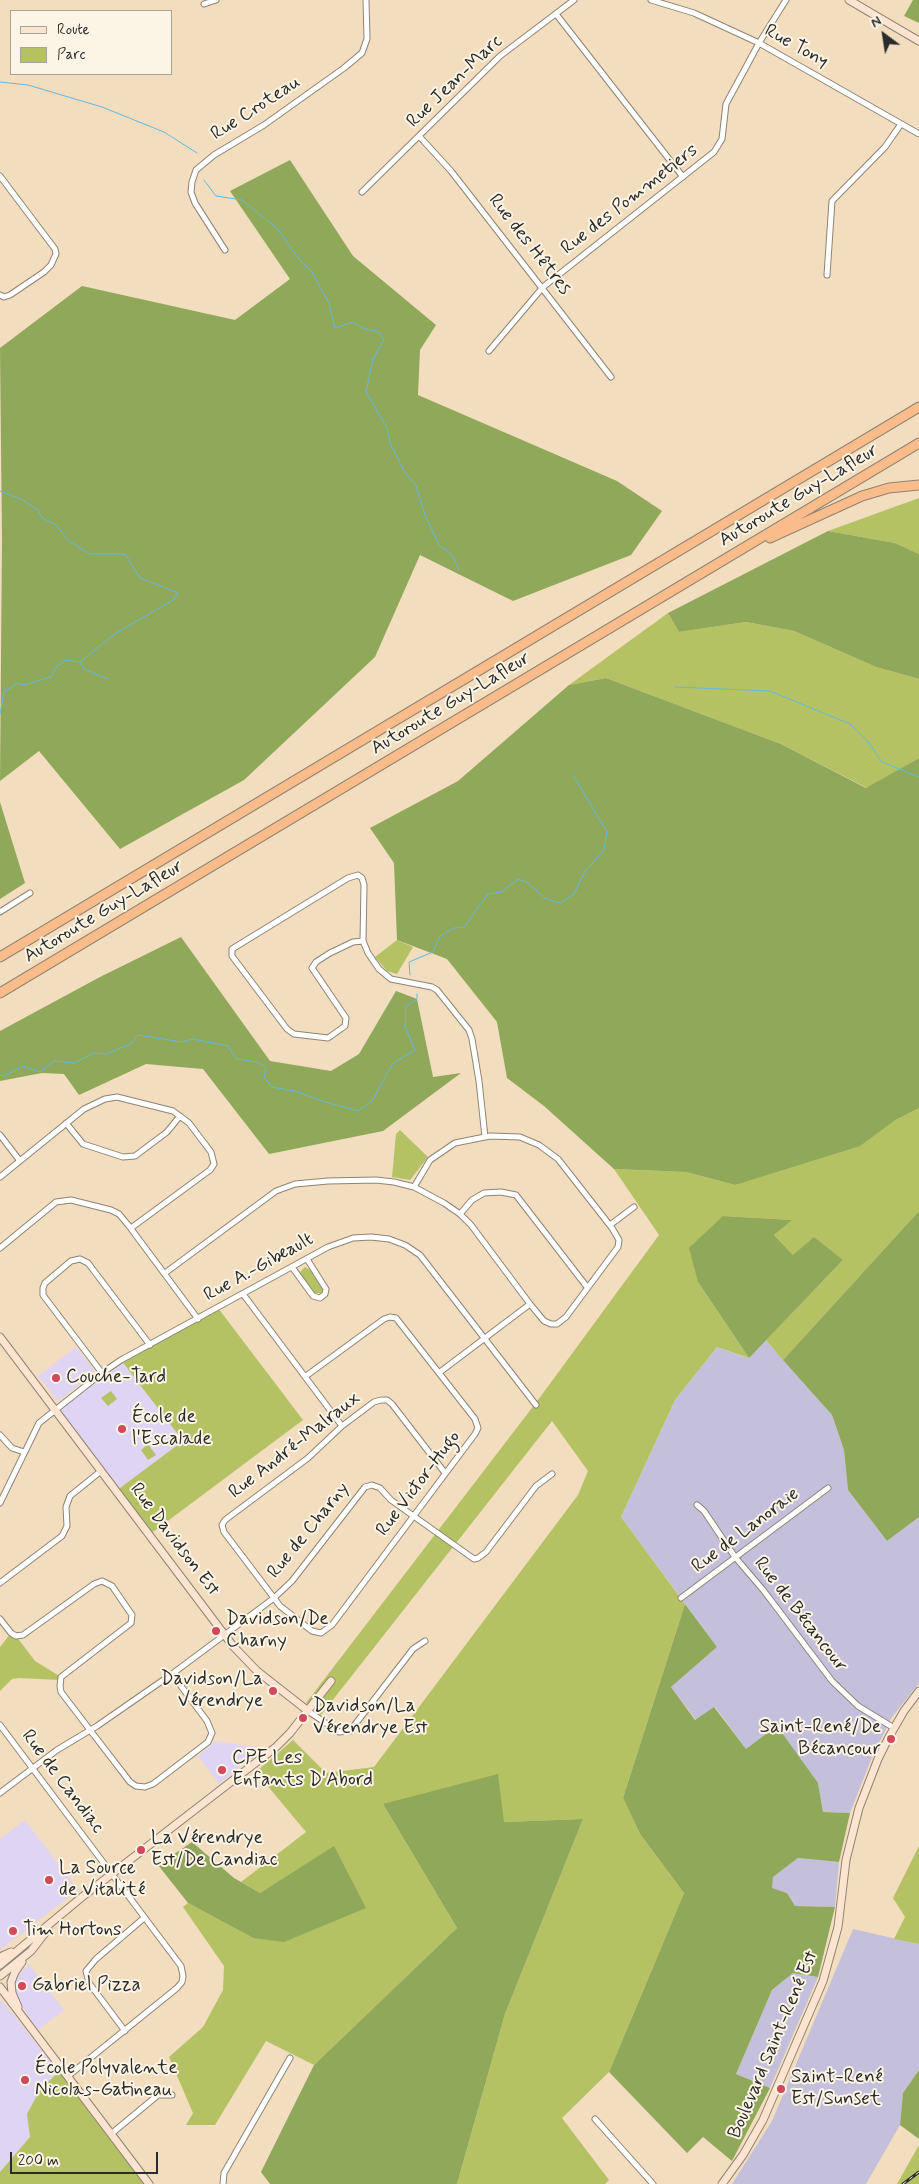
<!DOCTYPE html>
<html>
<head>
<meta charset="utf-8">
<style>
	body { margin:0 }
	#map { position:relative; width:919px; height:2184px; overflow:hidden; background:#f2ddbe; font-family:Mynerve,sans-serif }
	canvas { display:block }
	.legend { position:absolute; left:10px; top:10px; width:162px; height:65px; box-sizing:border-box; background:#fcf5e5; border:1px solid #a8a49b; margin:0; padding:6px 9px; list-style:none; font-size:15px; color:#2b2b2b }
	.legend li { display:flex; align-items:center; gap:10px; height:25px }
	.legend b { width:25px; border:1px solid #a8a49b }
	.north { position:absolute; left:859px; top:10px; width:50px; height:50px; -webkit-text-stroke:4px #fcf5e5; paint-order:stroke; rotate:329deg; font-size:14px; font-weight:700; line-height:20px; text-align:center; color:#2b2b2b }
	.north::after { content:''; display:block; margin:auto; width:18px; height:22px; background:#2b2b2b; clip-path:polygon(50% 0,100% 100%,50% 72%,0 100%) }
	.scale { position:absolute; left:10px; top:2152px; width:148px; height:22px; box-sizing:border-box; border:2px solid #2b2b2b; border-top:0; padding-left:6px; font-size:15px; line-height:18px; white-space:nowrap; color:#2b2b2b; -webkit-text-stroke:4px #fcf5e5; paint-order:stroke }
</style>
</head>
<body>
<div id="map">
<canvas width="919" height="2184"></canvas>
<ul class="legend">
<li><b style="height:6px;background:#fde4d0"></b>Route</li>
<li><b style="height:14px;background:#b5c264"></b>Parc</li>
</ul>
<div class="north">N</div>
<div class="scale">200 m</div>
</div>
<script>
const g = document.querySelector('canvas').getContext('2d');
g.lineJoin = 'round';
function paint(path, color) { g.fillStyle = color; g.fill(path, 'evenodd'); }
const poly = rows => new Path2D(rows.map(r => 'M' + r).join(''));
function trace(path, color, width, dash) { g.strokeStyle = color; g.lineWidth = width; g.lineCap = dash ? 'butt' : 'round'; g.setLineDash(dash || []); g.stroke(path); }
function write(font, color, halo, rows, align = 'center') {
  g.font = font + ' Mynerve,sans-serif'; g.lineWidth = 4; g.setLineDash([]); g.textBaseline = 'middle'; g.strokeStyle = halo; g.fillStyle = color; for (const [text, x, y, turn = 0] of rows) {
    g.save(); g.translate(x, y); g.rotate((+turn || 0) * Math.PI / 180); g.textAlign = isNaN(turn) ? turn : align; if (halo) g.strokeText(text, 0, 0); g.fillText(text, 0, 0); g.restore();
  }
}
const built = poly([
	[76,1347,94,1370,93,1375,58,1401,38,1376],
	[121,1360,183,1441,116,1491,55,1409],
	[215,1741,263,1748,219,1784,198,1756],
	[25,1820,78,1890,0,1950,0,1839],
	[29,1964,64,2010,38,2030,13,1994,16,1978],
	[0,2001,4,2003,59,2072,41,2088,28,2114,30,2137,0,2172]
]);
const industrial = poly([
	[766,1340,832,1415,844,1450,848,1490,887,1541,919,1517,919,1683,892,1717,872,1757,850,1813,823,1812,818,1783,746,1749,715,1707,696,1720,671,1687,717,1647,621,1517,675,1400,717,1347,748,1358],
	[798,1858,839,1862,835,1907,795,1906,787,1893,771,1888,773,1877],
	[853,1929,919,1944,919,2070,903,2093,900,2125,866,2184,732,2184,772,2121],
	[793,1973,818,1977,770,2088,736,2074,772,1990]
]);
const green = poly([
	[919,498,919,554,895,543,828,531],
	[668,613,679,632,746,622,794,631,876,667,919,679,919,758,867,788,781,744,606,678,569,685],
	[397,940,413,947,397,974,387,971,375,957],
	[919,1108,919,1211,783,1360,766,1340,843,1260,793,1255,774,1235,791,1220,723,1216,698,1282,749,1358,717,1347,675,1400,621,1517,685,1604,623,1798,640,1834,684,1893,609,2072,562,2118,609,2180,605,2184,457,2184,505,2014,583,1819,504,1822,383,1804,457,1928,314,2065,266,2041,215,2125,186,2125,193,2113,169,2057,203,2027,223,1990,224,1966,183,1907,188,1903,253,1938,334,1847,260,1893,241,1882,306,1832,256,1772,293,1740,326,1773,374,1767,578,1495,588,1471,552,1421,321,1715,306,1703,538,1400,659,1235,614,1169,686,1172,735,1185,894,1121],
	[400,1130,428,1157,410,1180,392,1177,396,1134],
	[305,1267,310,1270,323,1288,321,1293,313,1293,301,1276,300,1272],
	[218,1308,303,1420,149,1535,116,1491,183,1441,121,1360],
	[111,1391,117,1399,108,1406,101,1398],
	[148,1444,156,1455,148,1460,141,1450],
	[11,1633,16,1636,35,1661,61,1677,60,1680,19,1678,12,1679,0,1691,0,1647],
	[919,1846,919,1944,894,1939,905,1917,893,1898],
	[59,2072,101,2127,145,2184,0,2184,0,2172,30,2137,27,2114,41,2088],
	[919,2145,919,2184,897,2184]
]);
const forest = poly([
	[913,0,919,0,919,23,904,16],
	[290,160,353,256,436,325,420,350,418,395,617,481,662,511,631,555,513,601,420,555,375,657,244,780,120,849,39,751,0,781,2,539,0,348,82,286,235,320,290,279,230,191],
	[828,531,895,543,919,554,919,679,876,667,794,631,746,622,679,632,668,613],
	[606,678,781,744,866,788,919,758,919,1108,894,1121,860,1146,735,1185,686,1172,614,1169,544,1106,507,1078,497,1022,447,959,397,940,394,863,370,828,458,781,569,685],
	[0,802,25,883,0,899],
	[181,937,270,1061,331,1071,359,1054,396,991,417,999,433,1077,461,1073,383,1131,269,1154,203,1069,146,1064,79,1095,64,1074,42,1073,0,1081,0,1031,100,977],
	[919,1211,919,1517,887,1541,848,1490,844,1450,832,1415,783,1360],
	[723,1216,792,1220,774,1235,793,1255,814,1237,843,1260,749,1358,698,1282,689,1248],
	[685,1604,717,1647,671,1687,695,1720,714,1707,746,1749,777,1726,818,1783,823,1812,850,1813,839,1862,798,1858,773,1877,772,1888,787,1893,795,1906,835,1907,818,1977,793,1973,772,1990,736,2074,770,2088,732,2161,703,2137,687,2153,609,2072,684,1893,640,1834,623,1798],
	[498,1774,504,1822,583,1819,505,2014,457,2184,270,2184,261,2172,314,2065,457,1928,383,1804],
	[192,1842,234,1878,260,1893,334,1846,366,1908,284,1942,253,1938,188,1903,158,1865],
	[919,2070,919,2139,900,2125,903,2093]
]);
const stream = poly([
	[0,82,28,85,102,107,164,132,197,153],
	[204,180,216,196,242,200,277,228,301,262,310,269,329,303,335,328,353,322,362,328,379,332,384,340,373,359,366,392,387,428,390,443,404,471,416,486,425,515,439,545,451,554,459,570],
	[0,491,21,499,38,510,42,518,55,524,69,541,90,554,125,554,140,578,178,593,173,600,116,633,80,662],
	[675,687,770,691,850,724,866,739,882,762,919,777],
	[0,714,4,692,18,683,24,685,51,677,57,666,66,660,80,662,84,669,108,679],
	[410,975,409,962,433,952,440,936,454,928,464,927,488,894,502,892,518,879,527,882,546,899,561,903,574,894,584,873,604,850,607,832,573,775],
	[0,1075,4,1076,23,1066,40,1072,54,1061,74,1063,94,1053,106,1054,131,1044,138,1035,182,1042,193,1039,228,1046,236,1059,257,1062,266,1067,264,1077,272,1087,295,1091,325,1102,358,1111,372,1101,393,1063,415,1050,405,1027,406,1006,417,999,417,994]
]);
const street = poly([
	[651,0,694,13,759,43,919,134],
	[204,4,216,0],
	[556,14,683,177],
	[419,136,451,171,611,377],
	[0,176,55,249,56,254,51,265,44,272,10,295,4,297,0,295],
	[362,192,500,56,574,0],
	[225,250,195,203,191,192,192,182,196,170,214,155,264,125,344,68,362,53,367,39,366,0],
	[827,275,832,201,885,147,901,124],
	[489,351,543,287,714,152,722,139,726,104,759,43,786,0],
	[0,912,30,893],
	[363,941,353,942,330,953,316,962,312,968,346,1018,345,1026,328,1038,294,1034,287,1029,232,956,232,949,348,878,358,875,362,878,364,885,363,941,368,953,379,969,391,979,432,987,437,990,469,1030,472,1039,479,1081,485,1137],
	[66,1123,83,1144,123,1157,135,1156,167,1132,180,1116],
	[0,1135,20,1161],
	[0,1177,84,1109,105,1099,117,1097,173,1111,189,1123,211,1152,214,1164,210,1170,131,1228],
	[460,1214,472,1200,484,1193,501,1192,516,1195,587,1287],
	[610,1225,634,1207],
	[0,1248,56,1202,71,1200,111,1210,119,1214,129,1226,198,1319],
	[292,1267,313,1296,320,1298,325,1294,326,1289,307,1259],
	[165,1273,276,1191,295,1184,328,1181,376,1180,394,1182,414,1187,444,1203,460,1214,471,1225,530,1304,544,1321,551,1324,557,1324,566,1317,618,1247,619,1240,612,1228,558,1159,539,1145,520,1137,490,1136,455,1143,430,1160,414,1187],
	[243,1294,342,1426],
	[440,1372,530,1304],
	[102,1373,43,1295,43,1288,45,1283,71,1261,80,1259,88,1263,150,1345],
	[306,1376,384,1319,390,1317,396,1318,475,1419,478,1428,475,1434,332,1625,321,1633,312,1631,280,1606,274,1598,224,1532,222,1525,225,1520,308,1458,342,1426,374,1402,381,1400,387,1400,392,1404,445,1473],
	[0,1435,12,1448,24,1452],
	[0,1503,39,1423,102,1373,121,1360,328,1247,353,1238,371,1237,389,1239,405,1245,420,1255,536,1405],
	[697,1505,704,1511,735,1557,764,1591,832,1681,858,1706,894,1728],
	[0,1583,62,1536,67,1526,66,1507,70,1496,101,1471],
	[681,1598,828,1488],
	[0,1619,11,1633,16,1636,23,1635,94,1584,102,1581,112,1586,132,1615,131,1623,61,1677,60,1686,61,1692,90,1730,130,1782,136,1786,145,1787,153,1784,208,1742,212,1733,207,1721,172,1674],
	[308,1711,339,1732,350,1731,413,1649,425,1641],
	[0,1725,172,1954,181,1966,183,1976,182,1982,177,1988,68,2076],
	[0,1793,57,1750,97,1726,172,1674,274,1598,292,1581,365,1487,372,1485,380,1488,391,1500,474,1559,478,1558,486,1552,536,1486,552,1474],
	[125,2031,89,1983,86,1971,96,1959,144,1918],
	[595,2119,653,2184],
	[111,2134,158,2095,172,2095],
	[223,2184,224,2173,290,2058]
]);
const secondary = poly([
	[849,0,919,41],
	[0,1337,233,1646,257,1671,308,1711],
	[0,1957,11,1952],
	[0,1965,82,1897,276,1747,290,1733,331,1681],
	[0,1976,31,1951,48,1929],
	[0,1987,149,2184],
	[18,2007,12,1993,11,1982,15,1972,22,1962],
	[722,2184,743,2155,763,2120,823,1981,838,1927,846,1860,859,1808,878,1759,889,1737,904,1711,919,1691]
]);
const highway = poly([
	[770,538,862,496,889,488,919,485],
	[0,957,919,407],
	[0,993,919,443]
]);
const rail = poly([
	[903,2184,919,2172]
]);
const markers = [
	[56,1378,5,"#d1495b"],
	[122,1429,5,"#d1495b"],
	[216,1631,5,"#d1495b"],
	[273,1691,5,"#d1495b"],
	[303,1718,5,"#d1495b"],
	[891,1739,5,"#d1495b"],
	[222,1770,5,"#d1495b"],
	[141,1850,5,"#d1495b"],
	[49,1880,5,"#d1495b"],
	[13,1931,5,"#d1495b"],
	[22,1986,5,"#d1495b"],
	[25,2080,5,"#d1495b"],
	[781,2089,5,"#d1495b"]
];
const streetNames = [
	["Rue Tony",796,47,29],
	["Rue Jean-Marc",455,82,-44],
	["Rue Croteau",256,109,-33],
	["Rue des Pommetiers",630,200,-38],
	["Rue des Hêtres",529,245,52],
	["Autoroute Guy-Lafleur",799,496,-31],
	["Autoroute Guy-Lafleur",451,704,-31],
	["Autoroute Guy-Lafleur",104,912,-31],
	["Rue A.-Gibeault",259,1268,-29],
	["Rue André-Malraux",295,1446,-38],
	["Rue Victor-Hugo",419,1484,-53],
	["Rue de Charny",309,1531,-51],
	["Rue de Lanoraie",746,1531,-37],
	["Rue Davidson Est",174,1540,53],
	["Rue de Bécancour",800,1615,52],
	["Rue de Candiac",62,1782,53],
	["Boulevard Saint-René Est",774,2045,-67]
];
const poiNames = [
	["Couche-Tard",66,1378],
	["École de",132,1418],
	["l'Escalade",132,1440],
	["Davidson/De",226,1620],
	["Charny",226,1642],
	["Davidson/La",263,1680,"right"],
	["Vérendrye",263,1702,"right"],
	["Davidson/La",313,1707],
	["Vérendrye Est",313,1729],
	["Saint-René/De",881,1728,"right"],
	["Bécancour",881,1750,"right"],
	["CPE Les",232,1759],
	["Enfants D'Abord",232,1781],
	["La Vérendrye",151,1839],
	["Est/De Candiac",151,1861],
	["La Source",59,1869],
	["de Vitalité",59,1891],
	["Tim Hortons",23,1931],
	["Gabriel Pizza",32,1986],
	["École Polyvalente",35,2069],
	["Nicolas-Gatineau",35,2091],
	["Saint-René",791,2078],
	["Est/Sunset",791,2100]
];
paint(built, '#e0d4f4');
paint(industrial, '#c4c0db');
paint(green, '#b5c264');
paint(forest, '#90a85a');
trace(stream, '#65b8e1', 1);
trace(street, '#8e8474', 7);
trace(secondary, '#8e8474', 9);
trace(highway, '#8e8474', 11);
trace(street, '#fff', 5);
trace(secondary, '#fde4d0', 7);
trace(highway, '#f9bc8a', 9);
trace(rail, '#2b2b2b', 3);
trace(rail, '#fcf5e5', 1, [4]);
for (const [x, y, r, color] of markers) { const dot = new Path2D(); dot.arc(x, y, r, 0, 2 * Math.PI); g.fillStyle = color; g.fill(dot); trace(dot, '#fcf5e5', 2); }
write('19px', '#2b2b2b', '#fcf5e5', streetNames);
write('19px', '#2b2b2b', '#fcf5e5', poiNames, 'left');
</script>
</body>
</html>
